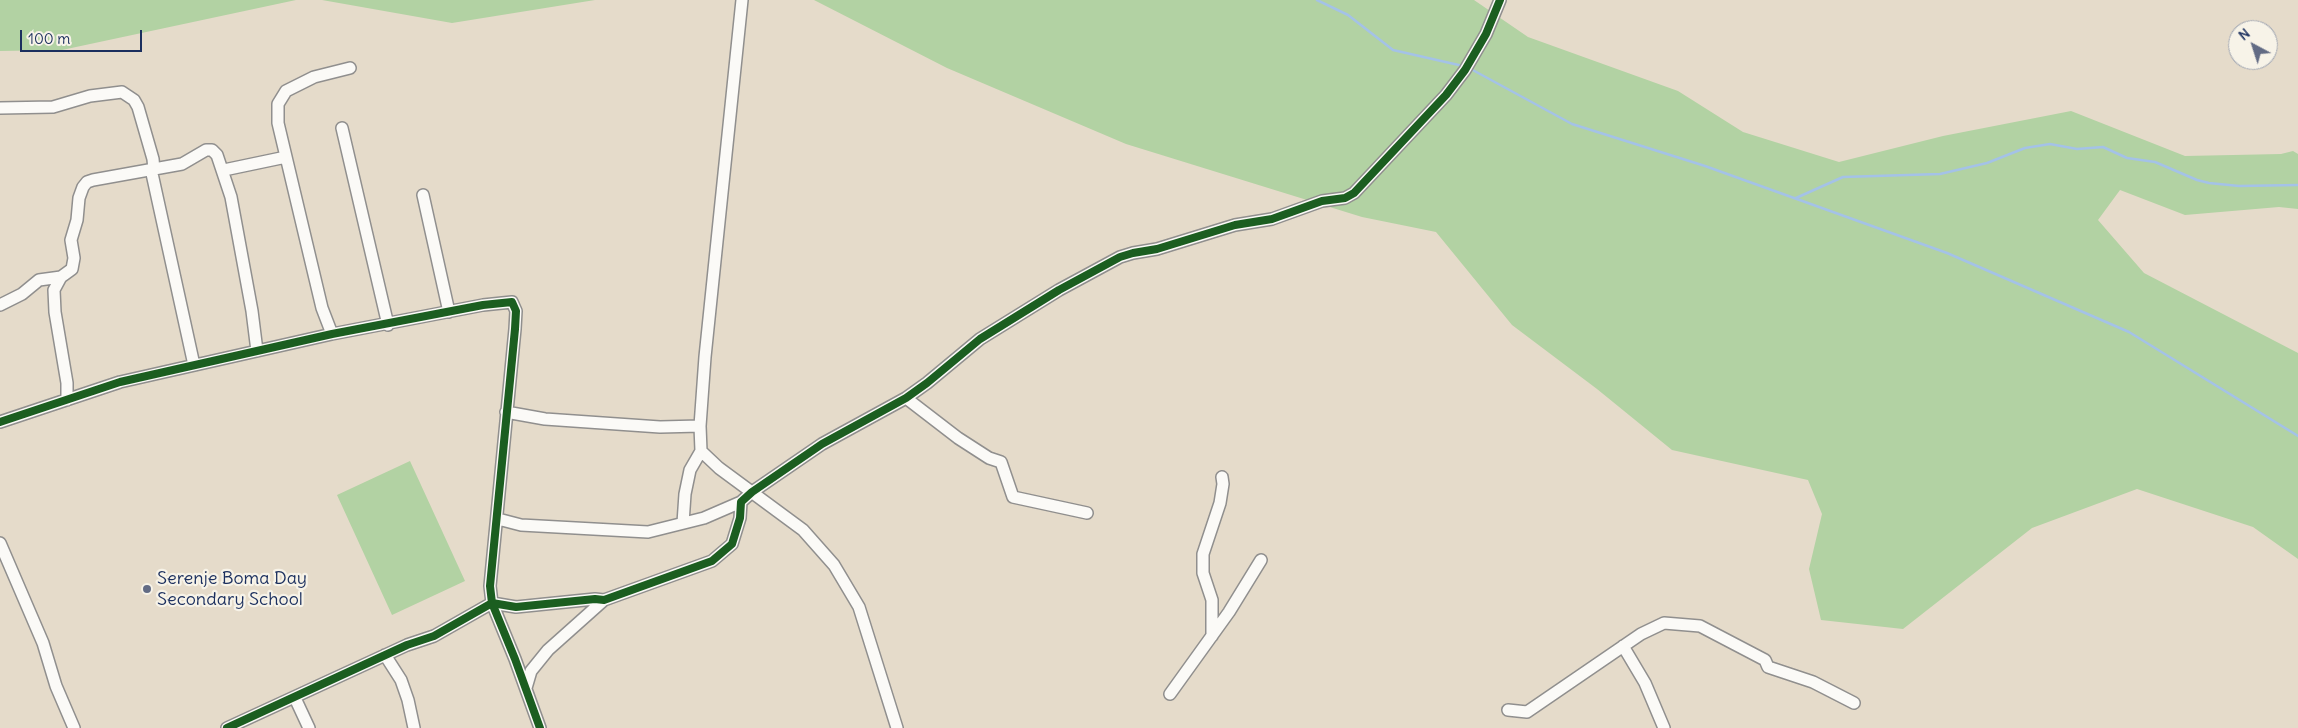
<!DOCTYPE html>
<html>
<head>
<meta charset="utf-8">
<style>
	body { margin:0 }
	#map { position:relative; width:2298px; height:728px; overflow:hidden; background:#e5dbca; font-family:Delius,sans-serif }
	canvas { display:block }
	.north { position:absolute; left:2228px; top:20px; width:50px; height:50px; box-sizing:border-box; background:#f7f3e8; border:1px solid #9fa5b1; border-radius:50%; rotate:320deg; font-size:14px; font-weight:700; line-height:20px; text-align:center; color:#1b2f5e }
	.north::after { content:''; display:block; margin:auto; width:18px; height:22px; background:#626b84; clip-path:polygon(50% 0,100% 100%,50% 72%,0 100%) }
	.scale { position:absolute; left:20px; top:30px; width:122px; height:22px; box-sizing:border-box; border:2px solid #1b2f5e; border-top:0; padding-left:6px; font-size:15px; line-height:18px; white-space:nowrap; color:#1b2f5e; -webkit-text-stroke:4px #f7f3e8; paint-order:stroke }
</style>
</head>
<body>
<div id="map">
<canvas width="2298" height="728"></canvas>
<div class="north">N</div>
<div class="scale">100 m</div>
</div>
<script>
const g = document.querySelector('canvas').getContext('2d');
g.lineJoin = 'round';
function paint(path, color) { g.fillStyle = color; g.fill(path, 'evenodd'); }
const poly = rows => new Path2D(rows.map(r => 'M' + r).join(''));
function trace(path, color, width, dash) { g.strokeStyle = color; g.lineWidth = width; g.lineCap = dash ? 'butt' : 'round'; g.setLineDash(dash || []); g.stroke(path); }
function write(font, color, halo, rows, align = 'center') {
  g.font = font + ' Delius,sans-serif'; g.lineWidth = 4.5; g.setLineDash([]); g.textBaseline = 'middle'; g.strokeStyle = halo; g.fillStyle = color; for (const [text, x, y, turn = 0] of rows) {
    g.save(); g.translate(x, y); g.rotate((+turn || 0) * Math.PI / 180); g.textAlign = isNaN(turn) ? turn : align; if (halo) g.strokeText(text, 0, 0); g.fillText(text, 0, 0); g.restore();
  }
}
const green = poly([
	[0,0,296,0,62,50,0,51],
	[322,0,595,0,452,23],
	[814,0,1474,0,1528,37,1678,91,1743,132,1839,162,1943,136,2071,111,2185,156,2281,154,2293,151,2298,154,2298,209,2279,207,2185,215,2120,190,2098,220,2144,273,2298,353,2298,559,2253,527,2137,489,2032,528,1903,629,1821,620,1809,569,1822,514,1808,480,1672,450,1597,389,1512,325,1436,232,1362,217,1126,144,947,68],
	[410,461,465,581,392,615,337,495]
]);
const stream = poly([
	[1317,0,1348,15,1393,50,1463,66],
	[1469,68,1572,124,1705,166,1947,253,2129,332,2298,436],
	[1796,198,1843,177,1940,174,1987,163,2025,148,2050,144,2077,149,2103,147,2127,158,2155,162,2197,180,2209,183,2239,186,2298,185]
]);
const minor = poly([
	[742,0,705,357,700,426,701,451,719,468,803,530,834,565,859,607,897,728],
	[0,108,53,107,90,96,122,92,134,100,138,107,153,159,154,170],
	[342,128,388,325],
	[151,169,194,365],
	[224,170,286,157],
	[423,195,449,312],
	[0,305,22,294,39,280,61,277],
	[332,334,322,308,278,123,278,104,286,91,314,77,350,68],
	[906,398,958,438,989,458,1001,462,1013,497,1087,513],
	[67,400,67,383,55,312,54,290,61,277,72,269,74,258,71,240,77,220,79,198,83,187,87,182,93,180,182,164,206,150,212,150,217,155,231,197,252,311,257,351],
	[506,412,545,419,660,427,700,426],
	[0,422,120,382,332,334,483,305,512,302,516,311,515,329,490,586,492,603,515,659,540,728],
	[498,519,521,525,648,532,704,518,741,502],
	[683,523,685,494,690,470,701,451],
	[0,543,43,643,56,686,74,728],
	[1212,636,1212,600,1203,573,1203,554,1220,503,1223,484,1222,477],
	[1623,646,1645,683,1664,728],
	[385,655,401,680,408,700,414,728],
	[526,688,531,671,548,650,604,600],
	[1170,694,1229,612,1261,560],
	[295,698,309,728],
	[1508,710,1527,712,1641,634,1664,623,1700,626,1765,660,1768,667,1813,682,1854,703],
	[227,728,407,645,434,636,492,603,516,607,595,599,604,600,712,561,732,544,740,518,741,502,752,492,822,444,906,398,927,383,980,339,1059,290,1120,257,1133,253,1157,249,1235,225,1272,219,1322,201,1345,198,1354,193,1446,95,1465,70,1486,34,1500,0]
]);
const cycleway = poly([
	[0,422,120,382,332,334,483,305,512,302,516,311,515,329,490,586,492,603,515,659,540,728],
	[227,728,407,645,434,636,492,603,516,607,595,599,604,600,712,561,732,544,740,518,741,502,752,492,822,444,906,398,927,383,980,339,1059,290,1120,257,1133,253,1157,249,1235,225,1272,219,1322,201,1345,198,1354,193,1446,95,1465,70,1486,34,1500,0]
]);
const markers = [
	[147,589,5,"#626b84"]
];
const poiNames = [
	["Serenje Boma Day",157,579],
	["Secondary School",157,600]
];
paint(green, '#b2d2a3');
trace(stream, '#a4c2e7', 2.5);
trace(minor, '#908f8e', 14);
trace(minor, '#fbfaf7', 11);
trace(cycleway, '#1b5e20', 8);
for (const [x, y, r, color] of markers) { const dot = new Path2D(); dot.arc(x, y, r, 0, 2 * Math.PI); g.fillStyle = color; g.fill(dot); trace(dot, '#f7f3e8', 2); }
write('18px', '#1b2f5e', '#f7f3e8', poiNames, 'left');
</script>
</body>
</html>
